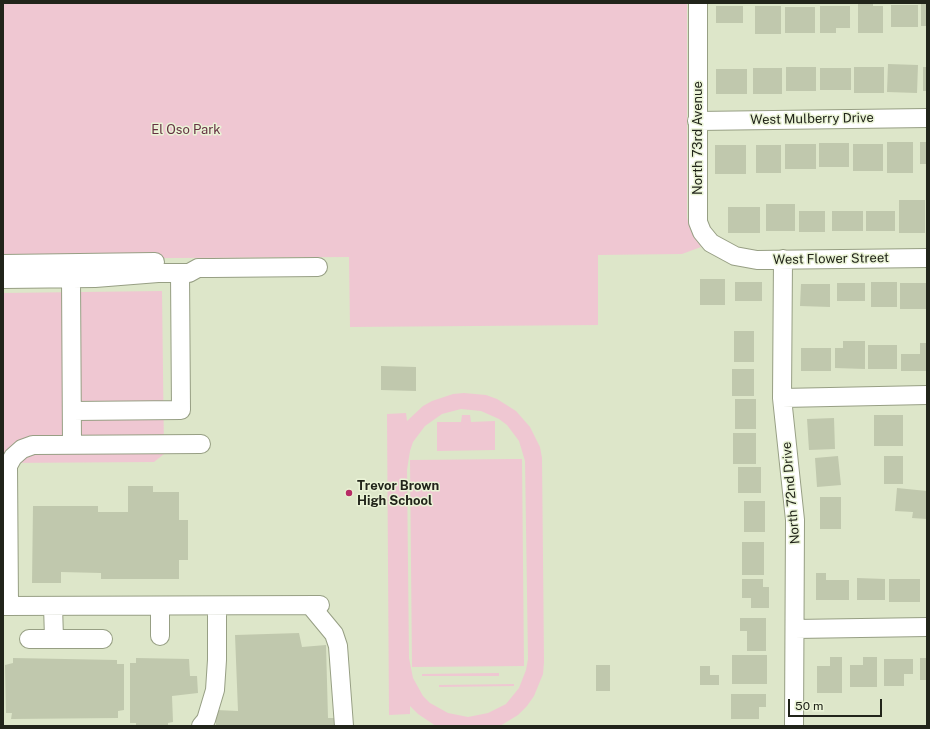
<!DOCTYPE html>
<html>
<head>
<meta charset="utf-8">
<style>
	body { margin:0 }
	#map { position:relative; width:930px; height:729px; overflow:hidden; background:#dde6c9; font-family:"Public Sans",sans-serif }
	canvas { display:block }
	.frame { position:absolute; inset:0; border:4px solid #21241a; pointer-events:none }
	.scale { position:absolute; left:788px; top:699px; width:94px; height:18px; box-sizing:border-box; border:2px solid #21241a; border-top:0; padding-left:5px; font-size:12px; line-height:14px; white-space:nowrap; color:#21241a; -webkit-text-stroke:3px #eaf3d6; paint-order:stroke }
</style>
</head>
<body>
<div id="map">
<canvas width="930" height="729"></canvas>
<div class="frame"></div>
<div class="scale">50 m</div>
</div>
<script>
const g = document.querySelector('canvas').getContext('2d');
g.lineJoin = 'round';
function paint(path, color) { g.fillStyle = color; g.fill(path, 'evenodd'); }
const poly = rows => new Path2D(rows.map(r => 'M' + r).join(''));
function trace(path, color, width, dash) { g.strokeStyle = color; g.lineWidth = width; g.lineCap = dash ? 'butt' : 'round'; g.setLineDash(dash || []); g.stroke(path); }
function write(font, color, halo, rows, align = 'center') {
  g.font = font + ' "Public Sans",sans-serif'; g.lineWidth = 3; g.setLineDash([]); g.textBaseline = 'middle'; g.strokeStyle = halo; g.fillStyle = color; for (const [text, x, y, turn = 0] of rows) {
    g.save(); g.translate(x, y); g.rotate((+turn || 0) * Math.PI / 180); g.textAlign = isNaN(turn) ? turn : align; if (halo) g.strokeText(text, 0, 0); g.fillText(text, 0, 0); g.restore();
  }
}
const green = poly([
	[3,3,687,3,687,218,691,231,701,247,682,254,598,255,598,325,350,327,349,257,3,259],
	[162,291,164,454,154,462,3,463,3,293],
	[464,393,486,395,497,399,516,411,530,427,540,447,542,458,544,662,543,674,534,696,527,706,518,715,500,726,436,726,418,714,410,706,410,714,389,715,387,414,406,413,407,421,423,406,432,401,453,394],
	[461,409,481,411,499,419,507,425,519,441,525,461,528,659,526,670,519,688,506,704,488,713,468,717,448,713,430,703,423,696,413,678,409,658,407,470,410,451,413,442,425,426,442,414],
	[462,415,470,415,471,422,495,421,495,450,437,451,437,422,461,422],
	[512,459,522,459,524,666,412,667,410,460],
	[499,673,499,676,422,676,422,674],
	[514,684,514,686,439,687,439,685]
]);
const building = poly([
	[858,3,873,3,873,6,883,6,883,33,858,33],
	[921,4,927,4,927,26,921,26],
	[891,5,918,5,918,27,891,27],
	[716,6,743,6,743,23,716,23],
	[755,6,781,6,781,34,755,34],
	[820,6,850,6,850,28,836,28,836,33,820,33],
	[785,7,815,7,815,33,785,33],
	[888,64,918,65,917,93,887,92],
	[786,67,816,67,816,91,786,91],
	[854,67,884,67,884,93,854,93],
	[923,67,927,67,927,91,923,91],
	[753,68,782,68,782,94,753,94],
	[820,68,851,68,851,90,820,90],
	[716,69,747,69,747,94,716,94],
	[887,142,913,142,913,173,887,173],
	[920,142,927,142,927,164,920,164],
	[819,143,849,143,849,167,819,167],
	[785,144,816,144,816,169,785,169],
	[853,144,883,144,883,171,853,171],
	[715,145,746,145,746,174,715,174],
	[756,145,781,145,781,173,756,173],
	[899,200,925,200,925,233,899,233],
	[766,204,795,204,795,231,766,231],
	[728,207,760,207,760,233,728,233],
	[799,211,825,211,825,232,799,232],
	[832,211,863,211,863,231,832,231],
	[866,211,895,211,895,231,866,231],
	[700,279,725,279,725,305,700,305],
	[735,282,762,282,762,301,735,301],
	[871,282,897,282,897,307,871,307],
	[837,283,865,283,865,301,837,301],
	[900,283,927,283,927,309,900,309],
	[801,284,830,284,830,307,800,306],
	[734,331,754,331,754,362,734,362],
	[843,341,865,341,865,369,835,368,835,348,843,348],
	[920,343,927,343,927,371,901,371,901,354,920,354],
	[868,345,897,345,897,369,868,369],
	[801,348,831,348,831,371,801,371],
	[381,366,416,367,416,391,381,390],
	[732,369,754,369,754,396,732,396],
	[735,399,756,399,756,429,735,429],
	[874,415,903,415,903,446,874,446],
	[834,418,835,449,809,450,807,419],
	[733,433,756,433,756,464,733,464],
	[838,456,841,485,817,487,815,458],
	[884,456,903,456,903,484,884,484],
	[738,467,761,467,761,493,738,493],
	[128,486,153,486,153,492,179,492,179,520,188,520,188,560,179,560,179,579,101,579,101,573,61,572,61,583,32,583,33,506,98,506,98,512,128,512],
	[897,488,927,491,927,519,912,518,913,512,895,511],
	[820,497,841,497,841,529,820,529],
	[744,501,765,501,765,532,744,532],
	[742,542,764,542,764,575,742,575],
	[816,573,826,573,826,580,849,580,849,600,816,600],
	[857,578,885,579,885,600,857,600],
	[742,579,763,579,763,587,769,587,769,608,751,608,751,598,742,598],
	[889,579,920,579,920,602,889,602],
	[740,618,766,618,766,651,747,651,747,631,740,631],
	[299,633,302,647,326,645,328,718,336,718,336,726,216,726,216,710,238,711,235,635],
	[732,655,767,655,767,684,732,684],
	[830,657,842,657,842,693,817,693,817,666,830,666],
	[863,657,877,657,877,687,850,687,850,665,863,665],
	[13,658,117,660,117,664,124,664,124,710,118,711,118,718,11,719,12,713,6,713,5,665,13,663],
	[136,658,189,659,190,676,197,676,198,693,172,696,173,722,168,723,168,726,136,726,136,723,130,723,130,663,136,663],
	[920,658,927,658,927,680,920,680],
	[884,659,913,659,913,674,904,674,904,686,884,686],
	[596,665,610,665,610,691,596,691],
	[700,666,710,666,710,675,719,675,719,685,700,685],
	[731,694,766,694,766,707,759,707,759,719,731,719]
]);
const minor = poly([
	[698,3,698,222,702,232,711,243,735,256,757,260,927,258],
	[697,121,927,118],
	[783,259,782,398,795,520,794,726],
	[3,264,155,262],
	[71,278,72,445],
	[3,279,95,278,158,273,189,273,198,268,212,268,318,267],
	[782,398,927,395],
	[72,411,181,410,180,273],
	[310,605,334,634,338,646,344,726],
	[3,606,320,605],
	[9,606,8,466,13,457,22,449,33,445,201,444],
	[53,606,54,638],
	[795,629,927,627],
	[160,636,160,606],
	[29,639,103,639],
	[201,726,206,720,215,690,217,660,217,606]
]);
const markers = [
	[349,493,4,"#b72b65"]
];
const streetNames = [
	["West Mulberry Drive",812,119,-1],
	["North 73rd Avenue",698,138,-90],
	["West Flower Street",831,259,-1],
	["North 72nd Drive",791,493,-95]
];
const parkNames = [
	["El Oso Park",186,130]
];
const poiNames = [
	["Trevor Brown",357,486],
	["High School",357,501]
];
paint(green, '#efc7d2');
paint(building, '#c0c8ad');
trace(minor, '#979f84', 20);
trace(minor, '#fff', 18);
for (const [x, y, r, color] of markers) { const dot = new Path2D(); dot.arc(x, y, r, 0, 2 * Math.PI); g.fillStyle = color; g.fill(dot); trace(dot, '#eaf3d6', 1.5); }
write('13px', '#21241a', '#eaf3d6', streetNames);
write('13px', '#653142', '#eaf3d6', parkNames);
write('bold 13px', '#21241a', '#eaf3d6', poiNames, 'left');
</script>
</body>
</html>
